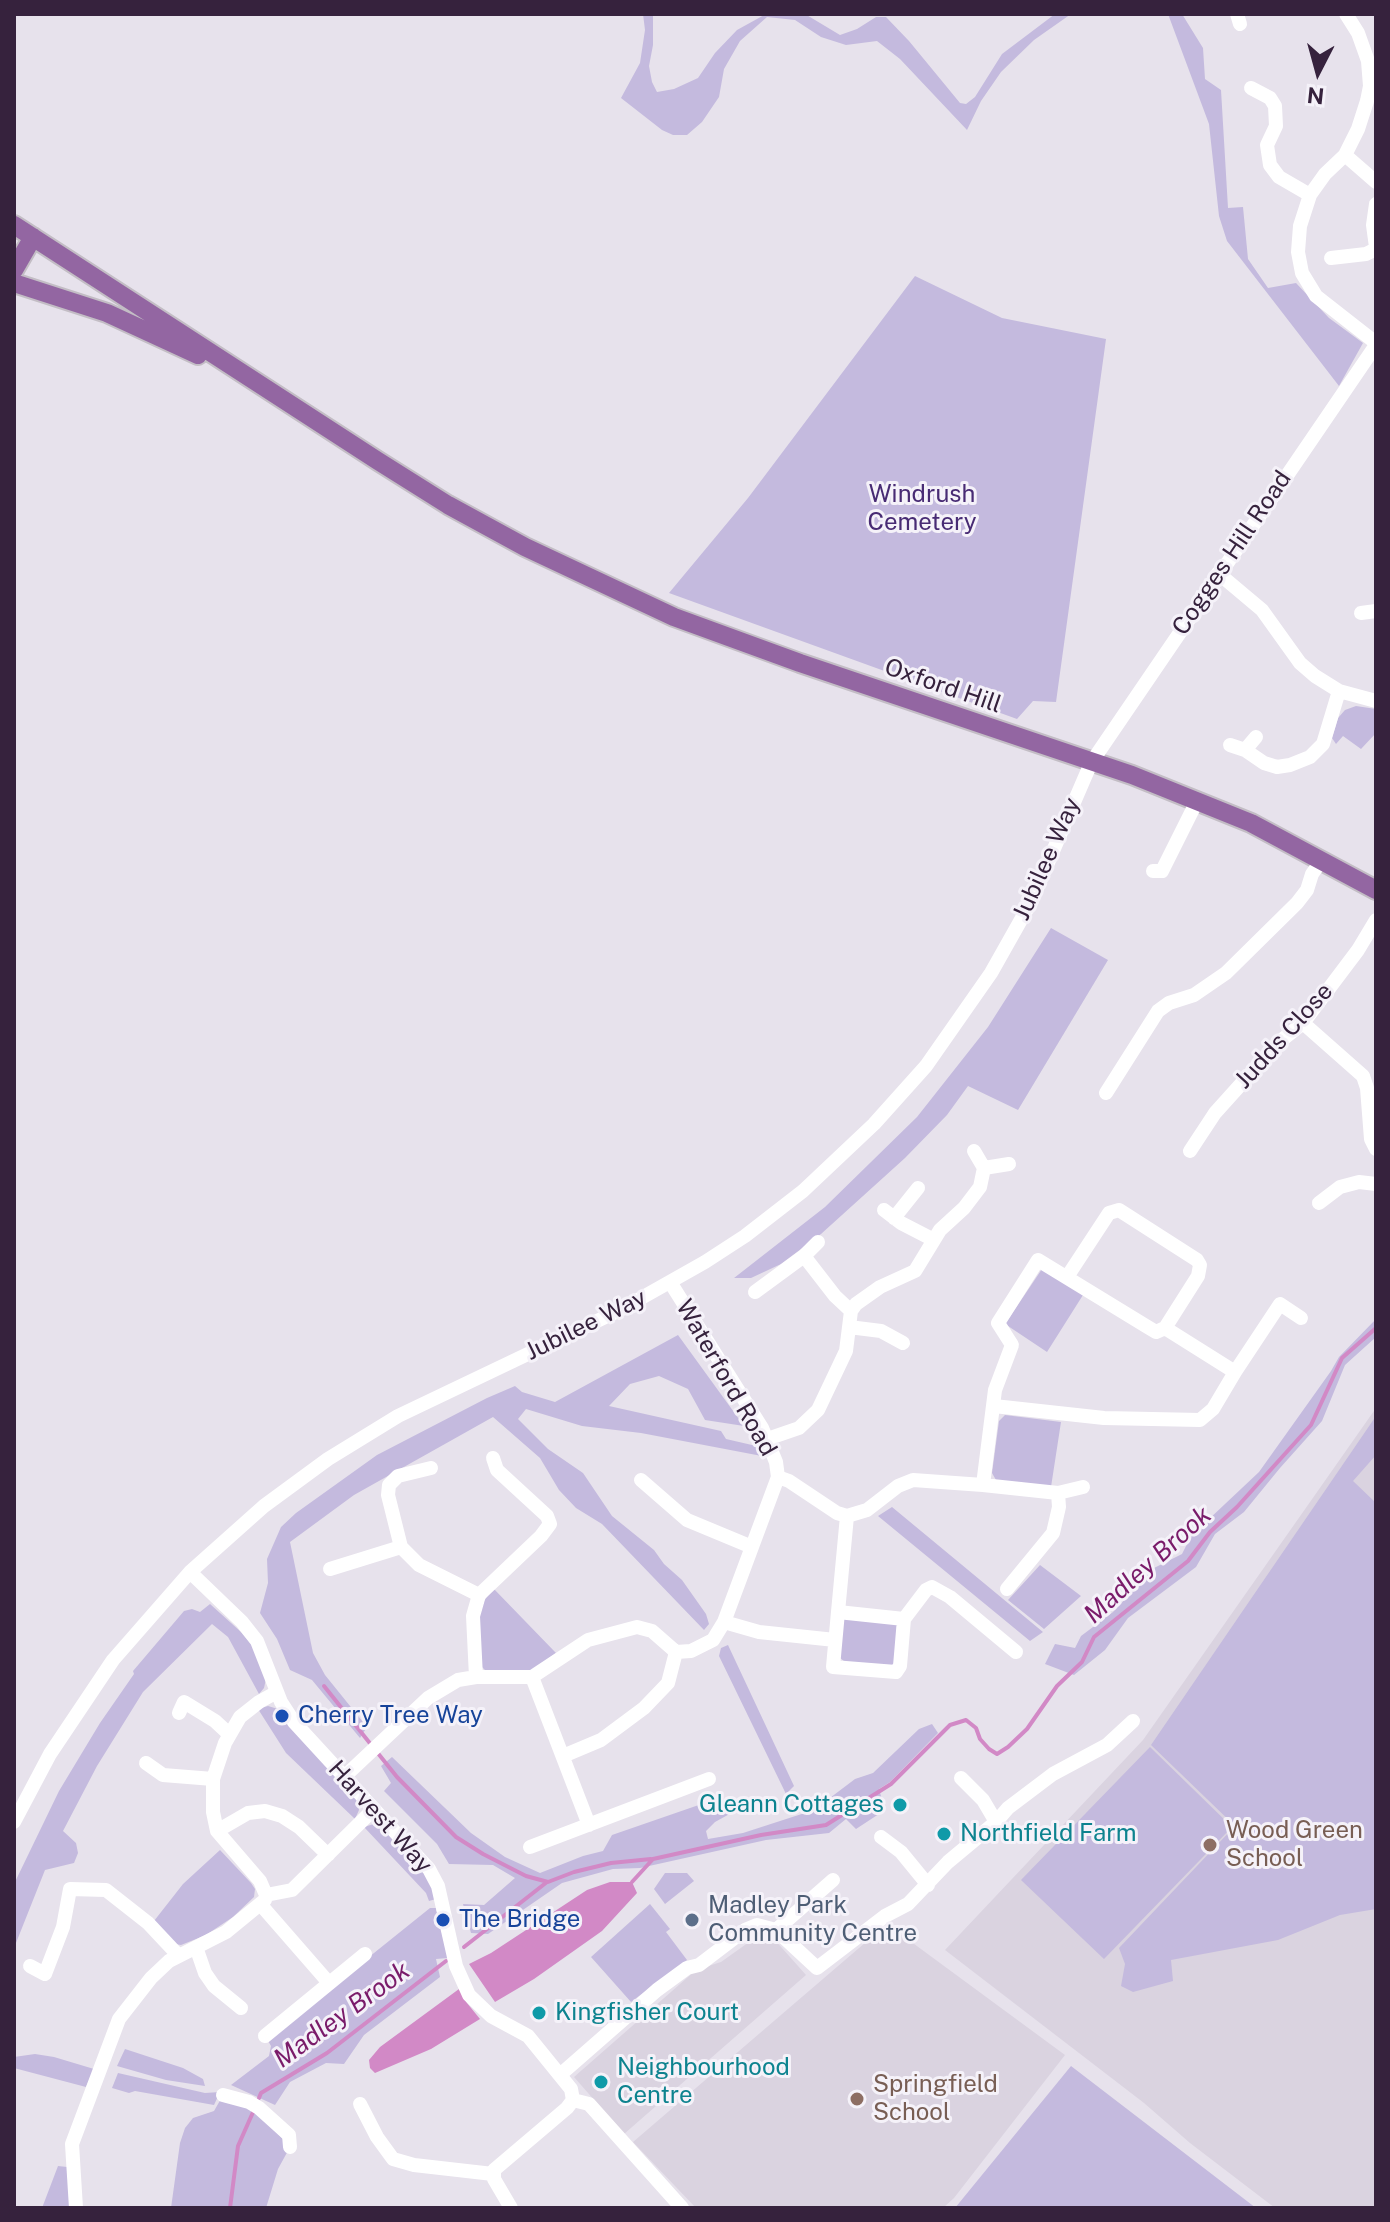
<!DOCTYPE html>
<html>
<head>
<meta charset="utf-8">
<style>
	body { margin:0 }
	#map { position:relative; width:1390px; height:2222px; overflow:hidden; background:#e7e2ec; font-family:"Public Sans",sans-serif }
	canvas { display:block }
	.frame { position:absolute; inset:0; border:16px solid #36223d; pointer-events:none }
	.north { position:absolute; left:1278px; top:32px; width:80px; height:80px; -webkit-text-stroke:6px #f5f2f9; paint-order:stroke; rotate:186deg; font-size:22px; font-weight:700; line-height:32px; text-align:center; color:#36223d }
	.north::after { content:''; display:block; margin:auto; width:28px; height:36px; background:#36223d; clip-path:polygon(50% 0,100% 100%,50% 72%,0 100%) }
</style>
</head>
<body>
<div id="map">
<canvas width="1390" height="2222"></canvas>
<div class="frame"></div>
<div class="north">N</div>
</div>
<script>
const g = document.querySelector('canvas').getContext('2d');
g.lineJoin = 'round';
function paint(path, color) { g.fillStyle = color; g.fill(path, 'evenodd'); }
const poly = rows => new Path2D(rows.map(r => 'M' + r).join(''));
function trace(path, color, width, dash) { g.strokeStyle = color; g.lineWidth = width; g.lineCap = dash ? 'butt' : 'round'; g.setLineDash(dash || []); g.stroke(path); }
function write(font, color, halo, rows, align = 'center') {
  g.font = font + ' "Public Sans",sans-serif'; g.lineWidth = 6; g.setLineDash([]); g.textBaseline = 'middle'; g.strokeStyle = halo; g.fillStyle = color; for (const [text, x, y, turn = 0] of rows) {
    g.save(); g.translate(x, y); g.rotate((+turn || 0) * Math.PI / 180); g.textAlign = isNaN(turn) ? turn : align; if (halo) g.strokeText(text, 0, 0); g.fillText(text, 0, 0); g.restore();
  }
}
const built = poly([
	[1376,1408,1376,2208,1275,2208,1190,2143,1144,2103,945,1950,1143,1740],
	[887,1924,1065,2055,954,2198,943,2208,696,2208,633,2142],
	[766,1930,806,1975,624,2134,574,2077,696,1970,721,1962]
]);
const green = poly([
	[643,14,653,14,653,45,649,66,652,82,657,92,674,89,698,78,715,53,737,30,766,14,805,14,840,35,857,29,876,17,886,17,909,41,960,103,966,104,975,97,1002,54,1055,14,1071,14,1034,40,1001,72,981,101,967,130,900,59,877,41,846,45,821,37,795,20,767,17,740,41,724,69,719,97,702,122,687,135,673,135,662,130,621,98,640,63,645,30],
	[1168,14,1182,14,1203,48,1205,79,1221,90,1228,208,1243,207,1248,259,1268,288,1296,283,1329,318,1363,343,1339,386,1227,241,1219,216,1209,124],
	[915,276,1002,318,1106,339,1056,702,1033,701,1017,719,669,593,748,498],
	[1356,706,1376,709,1376,733,1361,749,1343,736,1336,744,1332,738,1338,718,1345,710],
	[1051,928,1108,960,1018,1110,968,1086,947,1115,905,1158,821,1234,781,1264,751,1278,734,1278,825,1207,917,1117,988,1027],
	[1042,1269,1083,1295,1047,1352,1005,1324],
	[1376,1319,1376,1337,1345,1365,1322,1421,1280,1468,1244,1512,1215,1534,1196,1567,1128,1618,1105,1650,1074,1675,1045,1664,1055,1644,1075,1648,1081,1636,1113,1612,1154,1568,1182,1554,1191,1536,1259,1472,1331,1371,1339,1357],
	[678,1335,744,1426,705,1420,688,1389,659,1376,630,1384,609,1406,721,1431,726,1439,765,1448,767,1457,641,1433,582,1426,526,1409,518,1419,548,1449,583,1473,612,1516,654,1550,664,1564,682,1580,706,1614,709,1624,704,1630,602,1524,576,1508,559,1490,540,1458,493,1417,354,1495,290,1542,313,1653,325,1675,367,1727,360,1738,312,1680,290,1670,277,1639,260,1613,268,1583,267,1559,281,1527,296,1513,377,1455,487,1398,515,1386,522,1392,555,1402],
	[1005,1415,1061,1422,1051,1487,996,1480,992,1473,999,1421],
	[1376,1416,1376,1455,1353,1481,1376,1503,1376,1909,1340,1915,1278,1940,1171,1960,1173,1981,1133,1992,1121,1986,1125,1964,1119,1948,1235,1826,1151,1745],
	[892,1507,1043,1632,1030,1641,878,1516],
	[1040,1565,1081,1596,1044,1629,1008,1600],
	[493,1588,556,1653,532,1671,485,1670,480,1665,480,1614,484,1601],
	[210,1604,241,1632,252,1645,266,1679,264,1688,259,1694,228,1637,212,1624,143,1692,97,1766,63,1831,76,1843,78,1853,74,1863,45,1870,14,1948,14,1884,59,1791,100,1723,134,1674,133,1671,184,1611,192,1609,200,1612],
	[842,1618,897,1624,896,1662,892,1667,845,1662,839,1657],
	[728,1645,794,1786,786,1794,719,1656,721,1648],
	[268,1706,278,1709,357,1800,359,1810,355,1819,286,1753,258,1709],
	[932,1724,938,1733,890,1782,879,1789,885,1810,856,1829,846,1819,829,1833,766,1840,640,1868,613,1869,562,1883,488,1934,471,1933,463,1904,484,1905,515,1878,493,1865,449,1864,437,1844,384,1791,391,1783,381,1766,392,1757,471,1833,505,1857,540,1873,583,1856,603,1851,612,1835,719,1798,738,1800,735,1811,715,1822,706,1831,708,1839,743,1833,814,1810,855,1779,873,1773,919,1729],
	[1150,1747,1232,1827,1104,1959,1021,1880],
	[377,1823,417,1861,433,1886,436,1899,429,1901,426,1893,364,1827],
	[220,1850,251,1883,255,1889,254,1897,233,1917,206,1935,181,1945,175,1944,154,1921,183,1884],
	[665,1873,687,1873,694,1881,665,1904,654,1889],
	[650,1904,670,1929,666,1932,687,1960,631,2002,591,1957],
	[430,1908,436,1908,448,1958,436,1959,440,1977,364,2035,344,2064,326,2063,290,2082,275,2105,231,2085,269,2056,271,2046,267,2039],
	[125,2049,183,2068,203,2079,205,2086,166,2080,117,2066],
	[35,2054,54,2057,94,2069,86,2087,14,2068,14,2057],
	[1071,2066,1256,2208,955,2208],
	[118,2073,205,2093,220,2092,214,2105,135,2091,129,2093,112,2088],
	[222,2097,249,2102,290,2147,278,2169,266,2208,171,2208,180,2143,185,2128,193,2118,214,2111],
	[58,2166,67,2167,71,2208,42,2208]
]);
const water = poly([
	[610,1882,632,1882,637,1893,602,1931,534,1979,495,2002,469,1964,491,1953,587,1890],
	[459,1989,467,2003,480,2019,431,2049,375,2073,370,2068,369,2060,380,2047]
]);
const stream = poly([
	[324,1686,397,1777,456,1837,483,1854,526,1876,548,1882,574,1872,611,1863,651,1859],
	[632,1882,653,1859,761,1835,826,1825,891,1784,950,1725,966,1720,976,1728,980,1739,989,1749,997,1754,1008,1747,1027,1729,1057,1686,1082,1662,1094,1637,1188,1561,1210,1532,1237,1507,1311,1425,1342,1358,1376,1328],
	[464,1947,547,1882],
	[259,2098,261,2093,327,2053,446,1961],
	[230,2208,238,2146,254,2110]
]);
const minor = poly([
	[1237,14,1240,24],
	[1346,14,1358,33,1368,61,1370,86,1367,101,1358,129,1345,155,1325,174,1310,195,1300,226,1298,252,1302,273,1316,296,1376,343],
	[1251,88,1270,98,1275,106,1276,126,1267,145,1270,165,1279,177,1310,195],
	[1345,155,1376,182],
	[1376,204,1373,225,1376,247],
	[1331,258,1366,254,1376,249],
	[1218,573,1262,610,1300,663,1315,676,1339,691,1376,701],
	[1361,613,1376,611],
	[1230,745,1245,750,1264,763,1277,767,1290,765,1310,757,1323,744,1339,691],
	[1245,750,1256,737],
	[1153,871,1162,871,1197,801],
	[1303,1023,1363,1076,1367,1088,1371,1139,1376,1149],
	[1106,1093,1158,1011,1169,1003,1194,995,1226,973,1297,903,1307,890,1312,874,1322,860],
	[974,1151,984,1168],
	[1190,1151,1215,1113,1278,1043,1303,1023,1358,950,1376,920],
	[1319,1203,1340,1187,1359,1182,1376,1184],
	[884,1210,901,1223,934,1240],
	[894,1218,918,1188],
	[804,1256,835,1296,851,1311],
	[1067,1277,1109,1213,1119,1210,1197,1260,1200,1265,1198,1276,1165,1328],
	[670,1282,762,1428,776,1462,778,1477,789,1481,837,1513,847,1516,867,1510,898,1486,913,1480,983,1485,995,1390,1012,1345,998,1323,1038,1260,1146,1326,1156,1332,1165,1328,1235,1372,1213,1409,1200,1420,1104,1418,994,1406],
	[755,1292,804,1256,818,1242],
	[849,1327,881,1331,903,1343],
	[1235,1372,1280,1304,1301,1318],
	[767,1439,799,1428,818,1410,846,1351,851,1311,856,1304,880,1287,915,1271,940,1230,964,1208,980,1187,984,1168,1009,1164],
	[431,1468,398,1476,389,1485,388,1495,401,1547,419,1565,479,1595],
	[641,1480,687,1520,752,1547],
	[983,1485,1058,1493,1083,1487],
	[847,1516,838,1612,904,1619,926,1590,932,1587,950,1597,1016,1652],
	[330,1569,401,1547],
	[190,1572,242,1622,257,1641,281,1702,294,1722,429,1869,438,1886,456,1966,469,1995,491,2016,528,2036,571,2089,573,2100,567,2108,494,2170,494,2179,511,2208],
	[1007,1589,1053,1533,1059,1507,1058,1493],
	[838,1612,833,1667,896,1672,900,1666,904,1619],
	[724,1622,759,1632,835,1640],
	[476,1677,473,1616,479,1595,541,1536,550,1524,547,1516,497,1470,493,1458],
	[532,1677,589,1825],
	[179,1713,184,1702,215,1721,229,1734],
	[563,1756,601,1740,644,1708,668,1683,676,1652],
	[146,1763,163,1775,213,1779],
	[344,1777,428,1698,458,1680,476,1677,532,1677,588,1640,637,1627,652,1631,676,1652,691,1651,713,1640,724,1622,778,1477],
	[961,1778,983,1800,996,1822],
	[14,1822,50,1754,113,1660,190,1572,264,1506,328,1459,398,1416,620,1310,705,1262,745,1236,803,1191,874,1124,926,1066,991,973,1031,902,1091,763,1376,345],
	[217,1831,248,1813,265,1811,282,1816,299,1827,328,1855],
	[881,1837,901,1852,928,1885],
	[530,1847,709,1779],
	[266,1895,292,1890,374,1809],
	[261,1905,329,1983],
	[776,1930,833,1880],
	[196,1947,205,1973,214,1986,241,2008],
	[30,1966,45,1974,63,1927,70,1889,106,1890,148,1923,178,1955],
	[265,2036,365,1954],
	[561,2074,657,1990,687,1968,699,1965,745,1930,757,1925,776,1930,817,1968,885,1916,908,1904,948,1862,996,1822,1008,1808,1053,1774,1107,1745,1133,1721],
	[223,2095,249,2102,259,2108,289,2135,290,2147],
	[573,2100,589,2104,682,2208],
	[360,2104,377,2137,393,2159,414,2165,493,2174],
	[76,2208,72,2144,119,2019,151,1978,169,1961,226,1932,265,1900,266,1895,260,1881,217,1831,213,1812,213,1779,225,1743,240,1717,259,1702,277,1692]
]);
const major = poly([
	[14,225,378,461,448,505,525,547,674,617,800,663,1132,775,1251,823,1376,890],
	[14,270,33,237],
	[14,283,107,313,198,355]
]);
const markers = [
	[282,1716,8,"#1a4fb4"],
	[900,1805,8,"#0f9aa8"],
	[944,1834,8,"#0f9aa8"],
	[1210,1845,8,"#8d6e63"],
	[443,1920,8,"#1a4fb4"],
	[692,1920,8,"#5c6f8a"],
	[539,2013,8,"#0f9aa8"],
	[601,2082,8,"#0f9aa8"],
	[857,2099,8,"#8d6e63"]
];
const parkNames = [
	["Windrush",922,495],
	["Cemetery",922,523]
];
const streetNames = [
	["Cogges Hill Road",1232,553,-56],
	["Oxford Hill",943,686,19],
	["Jubilee Way",1047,859,-66],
	["Judds Close",1284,1036,-48],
	["Jubilee Way",586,1325,-26],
	["Waterford Road",726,1378,60],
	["Harvest Way",380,1817,48]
];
const transitNames = [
	["Cherry Tree Way",298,1716],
	["The Bridge",459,1920]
];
const cultureNames = [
	["Gleann Cottages",884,1805,"right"],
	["Northfield Farm",960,1834],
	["Kingfisher Court",555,2013],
	["Neighbourhood",617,2068],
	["Centre",617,2096]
];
const educationNames = [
	["Wood Green",1226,1831],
	["School",1226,1859],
	["Springfield",873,2085],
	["School",873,2113]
];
const serviceNames = [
	["Madley Park",708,1906],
	["Community Centre",708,1934]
];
const waterNames = [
	["Madley Brook",1148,1565,-42],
	["Madley Brook",342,2015,-36]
];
paint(built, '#dad3e0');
paint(green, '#c4bade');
paint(water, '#d289c6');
trace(stream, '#d289c6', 4);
trace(major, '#c3bdc5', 22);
trace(minor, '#fff', 14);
trace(major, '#9366a2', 18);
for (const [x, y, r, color] of markers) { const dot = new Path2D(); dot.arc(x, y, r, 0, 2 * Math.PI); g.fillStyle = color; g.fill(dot); trace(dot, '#f5f2f9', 3); }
write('24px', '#482b74', '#f5f2f9', parkNames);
write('24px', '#36223d', '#f5f2f9', streetNames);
write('24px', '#164399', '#f5f2f9', transitNames, 'left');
write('24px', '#0d838f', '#f5f2f9', cultureNames, 'left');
write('24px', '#785e54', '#f5f2f9', educationNames, 'left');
write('24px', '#4e5e75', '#f5f2f9', serviceNames, 'left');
write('italic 26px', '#7a1b6a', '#f5f2f9', waterNames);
</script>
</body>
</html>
